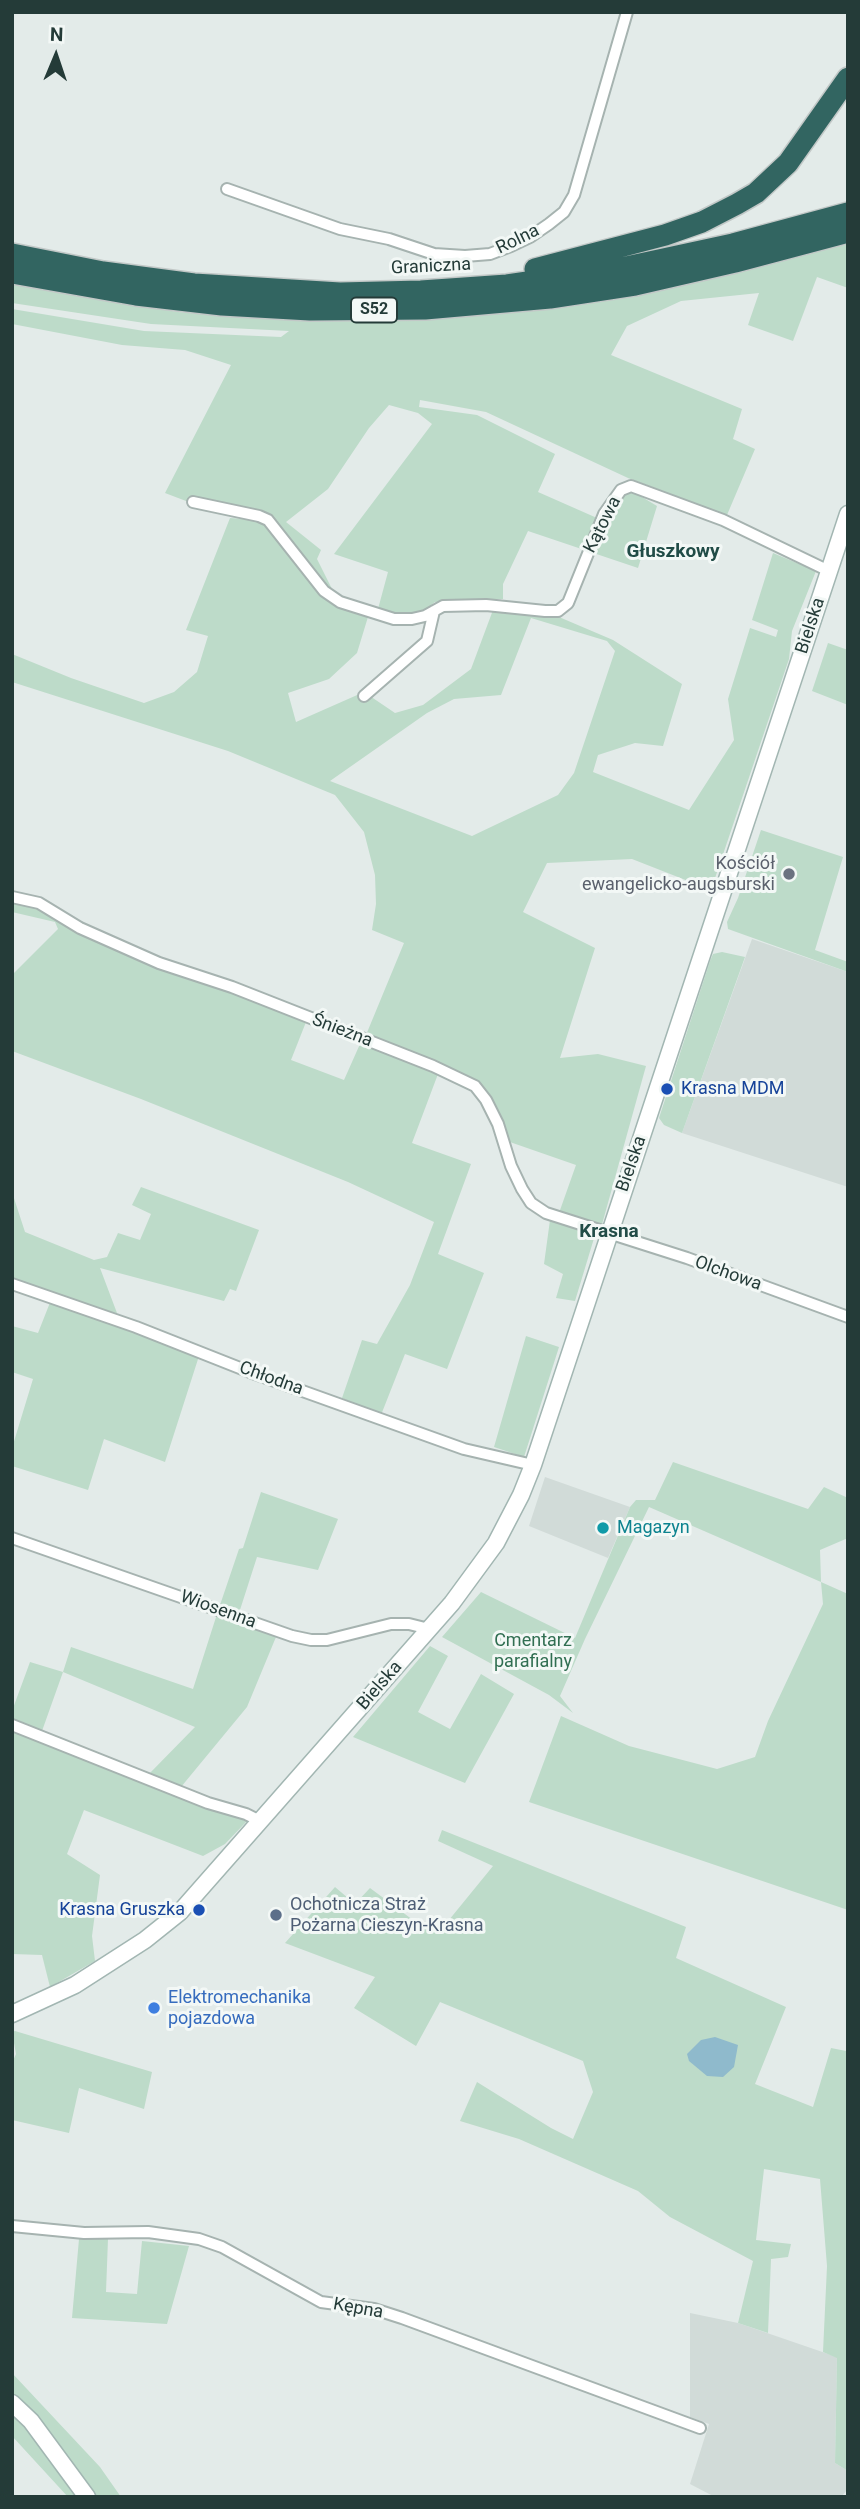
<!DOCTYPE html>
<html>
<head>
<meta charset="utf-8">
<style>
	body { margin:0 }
	#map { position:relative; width:860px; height:2509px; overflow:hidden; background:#e3ebe9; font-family:Roboto,sans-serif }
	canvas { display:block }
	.frame { position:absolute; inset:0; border:14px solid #243b38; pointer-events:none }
	.north { position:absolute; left:21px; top:21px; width:70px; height:70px; -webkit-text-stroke:5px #f3f8f6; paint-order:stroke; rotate:2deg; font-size:19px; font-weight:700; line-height:28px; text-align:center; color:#243b38 }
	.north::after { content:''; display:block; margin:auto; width:24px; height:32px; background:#243b38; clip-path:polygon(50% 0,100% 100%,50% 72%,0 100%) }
</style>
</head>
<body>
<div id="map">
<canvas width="860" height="2509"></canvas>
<div class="frame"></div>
<div class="north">N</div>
</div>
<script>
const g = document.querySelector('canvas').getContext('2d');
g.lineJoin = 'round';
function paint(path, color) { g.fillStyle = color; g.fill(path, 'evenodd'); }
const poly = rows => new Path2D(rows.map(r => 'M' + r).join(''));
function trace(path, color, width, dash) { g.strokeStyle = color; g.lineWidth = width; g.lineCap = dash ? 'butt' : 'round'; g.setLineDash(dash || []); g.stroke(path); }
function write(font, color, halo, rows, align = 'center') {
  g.font = font + ' Roboto,sans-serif'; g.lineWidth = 6; g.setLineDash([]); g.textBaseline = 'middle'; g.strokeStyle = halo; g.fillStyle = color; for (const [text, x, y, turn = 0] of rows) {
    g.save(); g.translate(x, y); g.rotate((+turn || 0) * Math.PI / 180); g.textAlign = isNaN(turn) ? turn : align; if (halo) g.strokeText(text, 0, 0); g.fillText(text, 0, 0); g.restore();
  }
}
const built = poly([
	[752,939,848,972,848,1187,682,1133],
	[545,1477,630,1507,608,1558,529,1526],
	[690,2313,738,2323,837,2357,835,2463,848,2471,848,2489,841,2497,715,2497,690,2484,709,2424,690,2417]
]);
const green = poly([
	[848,244,848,288,817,277,793,341,748,325,759,293,681,301,627,326,611,355,742,409,733,439,755,449,727,515,628,478,486,412,420,400,419,407,477,415,555,454,538,492,597,518,622,485,657,506,638,568,528,531,503,584,503,599,435,602,420,614,408,615,378,609,388,572,334,554,432,424,418,413,389,405,369,428,328,489,286,522,321,550,317,559,334,593,371,607,357,653,329,679,288,693,296,722,364,692,395,713,423,705,471,669,493,610,559,617,613,640,682,684,663,746,635,743,598,755,593,772,689,810,734,740,728,699,750,628,776,637,778,630,752,620,773,553,816,571,792,631,789,659,711,890,632,859,547,863,523,912,595,948,560,1058,598,1054,646,1066,601,1228,559,1213,576,1165,507,1141,496,1109,477,1080,366,1035,404,943,372,930,376,904,375,875,364,832,335,795,228,751,12,682,12,654,71,678,144,703,174,692,197,672,208,636,186,630,230,518,278,521,186,501,165,493,231,365,185,350,122,345,12,324,12,309,144,331,281,337,289,331,151,324,12,303,12,282,40,289,178,312,269,319,382,319,485,313,609,300,732,273],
	[531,618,607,641,615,651,574,773,558,795,472,836,330,781,427,713,454,699,501,695],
	[828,643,848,650,848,705,812,691],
	[761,830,843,857,815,950,848,962,848,972,728,929,727,922,738,898],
	[12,901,42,908,103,944,306,1022,291,1060,344,1080,360,1044,438,1074,412,1143,471,1164,438,1254,484,1273,447,1369,405,1354,381,1415,342,1398,362,1340,377,1344,410,1285,434,1222,348,1182,141,1099,12,1051,12,975,58,929,55,922,12,912],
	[722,952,745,957,682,1133,664,1125,659,1118,710,961,713,954],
	[141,1187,259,1230,236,1291,230,1289,224,1301,100,1268,117,1313,100,1311,12,1279,12,1192,25,1232,94,1260,107,1257,118,1233,140,1240,151,1214,132,1205],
	[550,1220,595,1235,575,1301,556,1298,563,1274,544,1264],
	[51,1300,199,1356,165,1462,104,1439,88,1490,12,1466,12,1448,33,1379,12,1372,12,1326,38,1333],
	[526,1336,559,1347,524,1457,494,1447],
	[673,1462,808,1509,824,1487,848,1498,848,1538,820,1550,821,1582,848,1594,848,1910,529,1802,561,1716,629,1746,717,1769,755,1757,768,1721,823,1604,821,1582,649,1507,585,1639,560,1696,573,1713,549,1695,442,1637,481,1592,575,1638,630,1507,636,1500,655,1500],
	[261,1492,338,1519,318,1570,257,1557,239,1613,220,1605,239,1549,243,1548],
	[217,1614,276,1637,247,1707,181,1787,150,1773,195,1727,63,1672,42,1731,12,1719,12,1711,30,1662,63,1672,71,1647,193,1689],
	[430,1646,448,1656,418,1712,450,1729,481,1674,514,1694,465,1783,353,1737],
	[12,1730,247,1821,225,1844,203,1856,84,1810,67,1854,100,1875,92,1936,95,1961,50,1987,42,1955,12,1954],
	[442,1830,686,1927,676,1958,786,2007,755,2084,813,2107,831,2048,846,2051,848,2038,848,2471,835,2463,837,2358,823,2352,827,2266,820,2179,764,2169,756,2240,791,2244,788,2257,771,2259,768,2333,738,2323,753,2261,670,2217,638,2191,519,2139,460,2121,477,2082,551,2128,573,2139,593,2092,583,2061,440,2002,416,2046,354,2008,375,1977,285,1943,335,1887,355,1904,370,1888,417,1923,440,1931,493,1866,438,1841],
	[15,2031,152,2072,144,2109,79,2088,69,2133,12,2120,12,2063,16,2054,12,2032],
	[79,2239,108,2239,106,2292,137,2294,142,2241,189,2246,167,2324,72,2318],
	[12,2373,100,2467,121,2497,95,2497,48,2435,12,2394],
	[12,2411,28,2426,79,2497,68,2497,12,2436]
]);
const water = poly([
	[715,2037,738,2045,734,2067,723,2077,707,2076,689,2061,687,2054,701,2040]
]);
const street = poly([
	[227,189,340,229,389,239,434,254,465,256,490,254,511,246,530,237,549,224,564,212,574,195,627,12],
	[193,502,259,516,268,520,324,591,340,602,394,619,412,619,425,616,443,606,486,605,545,611,558,611,568,603,604,514,621,490,631,486,723,520,829,571],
	[364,696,427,641,434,611],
	[12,897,39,903,80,928,159,963,232,987,433,1066,475,1086,486,1100,498,1124,511,1166,522,1189,531,1203,546,1213,687,1258,848,1317],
	[12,1284,136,1327,255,1374,464,1449,533,1465],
	[12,1538,292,1636,311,1640,327,1640,391,1624,409,1624,429,1629],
	[12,1725,208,1803,246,1814,260,1821],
	[12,2226,84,2233,148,2232,199,2239,222,2247,321,2302,374,2309,402,2318,700,2428]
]);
const secondary = poly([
	[12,2014,75,1985,145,1940,180,1912,452,1603,496,1543,521,1495,533,1465,848,514],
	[12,2403,31,2421,87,2497]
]);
const highway = poly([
	[12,254,103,272,194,284,340,293,421,291,507,285,617,269,733,244,848,213],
	[535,269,665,235,702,222,737,204,756,193,788,163,848,78],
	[12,273,136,295,222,305,310,310,425,309,550,298,635,285,735,262,848,232]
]);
const markers = [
	[789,874,7,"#6b7280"],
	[667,1089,7,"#1a4fb4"],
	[603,1528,7,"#0f9aa8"],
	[199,1910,7,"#1a4fb4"],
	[276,1915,7,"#5c6f8a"],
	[154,2008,7,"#3f7fe0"]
];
const shields = [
	[374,310,46]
];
const shieldNames = [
	["S52",374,310]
];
const streetNames = [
	["Rolna",518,240,-26],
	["Graniczna",431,267,-3],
	["Kątowa",603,525,-63],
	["Bielska",811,626,-72],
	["Śnieżna",342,1031,21],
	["Bielska",632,1164,-71],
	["Olchowa",728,1274,20],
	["Chłodna",271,1379,20],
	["Wiosenna",218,1610,20],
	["Bielska",380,1686,-49],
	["Kępna",358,2309,10]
];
const worshipNames = [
	["Kościół",775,864],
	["ewangelicko-augsburski",775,885]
];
const transitNames = [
	["Krasna MDM",681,1089],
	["Krasna Gruszka",185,1910,"right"]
];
const cultureNames = [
	["Magazyn",617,1528]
];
const parkNames = [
	["Cmentarz",533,1641],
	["parafialny",533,1662]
];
const serviceNames = [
	["Ochotnicza Straż",290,1905],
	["Pożarna Cieszyn-Krasna",290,1926]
];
const shopNames = [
	["Elektromechanika",168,1998],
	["pojazdowa",168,2019]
];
const neighbourhoodNames = [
	["Głuszkowy",673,552],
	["Krasna",609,1232]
];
paint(built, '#d1dbd8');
paint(green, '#bddbc9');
paint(water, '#8fbacc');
trace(street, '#a6b3b0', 14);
trace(secondary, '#a2b6b2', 19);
trace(highway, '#c2c8c7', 24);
trace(street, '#fff', 10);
trace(secondary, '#fff', 16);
trace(highway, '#326561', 21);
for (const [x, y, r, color] of markers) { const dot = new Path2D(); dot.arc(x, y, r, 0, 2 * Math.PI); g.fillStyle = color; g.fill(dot); trace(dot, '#f3f8f6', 2.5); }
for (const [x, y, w] of shields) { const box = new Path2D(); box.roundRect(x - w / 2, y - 12.5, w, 25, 5); g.fillStyle = '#f3f8f6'; g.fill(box); trace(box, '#243b38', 2); }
write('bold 16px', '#243b38', null, shieldNames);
write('18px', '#243b38', '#f3f8f6', streetNames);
write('18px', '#5b616d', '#f3f8f6', worshipNames, 'right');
write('18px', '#164399', '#f3f8f6', transitNames, 'left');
write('18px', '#0d838f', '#f3f8f6', cultureNames, 'left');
write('18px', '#316f52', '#f3f8f6', parkNames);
write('18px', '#4e5e75', '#f3f8f6', serviceNames, 'left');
write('18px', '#366cbe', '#f3f8f6', shopNames, 'left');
write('bold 19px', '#214c47', '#f3f8f6', neighbourhoodNames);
</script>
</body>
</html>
